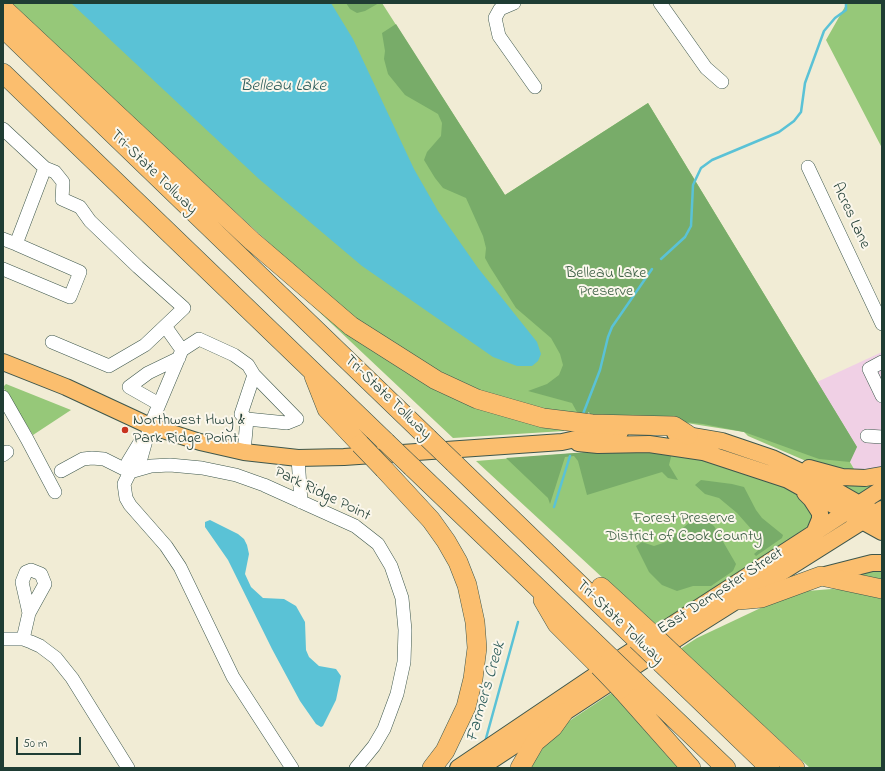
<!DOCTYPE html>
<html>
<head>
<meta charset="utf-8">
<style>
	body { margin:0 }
	#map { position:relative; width:885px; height:771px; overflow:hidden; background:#f1ecd5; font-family:"Indie Flower",sans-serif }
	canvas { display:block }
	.frame { position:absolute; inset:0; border:4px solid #1f3d34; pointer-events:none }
	.scale { position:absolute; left:16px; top:737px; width:65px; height:18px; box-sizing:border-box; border:2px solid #1f3d34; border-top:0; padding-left:5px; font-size:12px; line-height:14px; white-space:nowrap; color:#1f3d34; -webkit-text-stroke:3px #fbf7ec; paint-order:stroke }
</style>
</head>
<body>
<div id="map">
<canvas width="885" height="771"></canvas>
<div class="frame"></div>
<div class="scale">50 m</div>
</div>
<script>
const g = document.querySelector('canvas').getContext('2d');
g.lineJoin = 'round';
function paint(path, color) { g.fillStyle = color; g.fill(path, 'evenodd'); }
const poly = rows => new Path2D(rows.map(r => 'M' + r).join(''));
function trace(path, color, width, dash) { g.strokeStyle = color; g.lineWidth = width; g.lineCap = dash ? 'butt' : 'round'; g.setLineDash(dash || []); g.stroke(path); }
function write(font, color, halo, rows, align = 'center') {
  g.font = font + ' "Indie Flower",sans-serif'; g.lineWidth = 4; g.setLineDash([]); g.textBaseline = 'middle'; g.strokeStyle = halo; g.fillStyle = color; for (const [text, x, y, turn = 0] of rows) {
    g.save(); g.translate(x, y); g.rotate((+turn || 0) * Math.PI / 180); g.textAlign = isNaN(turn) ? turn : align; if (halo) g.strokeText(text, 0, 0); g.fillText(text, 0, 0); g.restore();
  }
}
const built = poly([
	[882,352,882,471,857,474,844,451,817,382]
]);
const green = poly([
	[8,3,382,3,505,195,648,103,857,447,844,452,857,474,820,467,748,436,744,432,667,420,592,419,589,411,576,419,504,401,436,370,356,319,328,297],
	[847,3,882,3,882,148,826,40],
	[298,292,383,354,565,427,564,431,453,438],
	[6,384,71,410,33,435,3,387],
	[629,449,694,457,777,484,803,497,814,515,811,527,657,628,476,461],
	[831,479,882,481,861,497],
	[882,569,882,582,858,575,859,573],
	[832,589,856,591,882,599,882,768,810,768,680,649,697,638,767,605,807,591],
	[613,692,682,768,530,768,554,731]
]);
const forest = poly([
	[346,3,379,3,365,11,357,13,350,9],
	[396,24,505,195,648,103,857,447,850,462,819,459,744,432,703,424,667,420,592,419,589,412,587,414,578,414,572,403,528,391,547,384,559,375,563,365,560,354,551,338,516,308,490,267,485,258,486,248,483,236,466,198,443,188,435,178,424,160,427,152,441,136,442,123,438,114,405,95,388,74,384,59,385,51,382,33],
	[629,449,672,453,669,465,678,480,668,478,662,472,587,495,578,461,574,456,565,457,550,504,548,498,506,458],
	[701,480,732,484,744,487,756,510,762,518,783,535,782,538,756,556,754,554,762,547,761,540,737,513,719,498,705,494,695,485],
	[705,519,714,526,736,564,733,571,711,586,693,586,677,591,662,585,649,572,636,546,642,542,654,546,666,542,690,522]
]);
const water = poly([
	[71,3,331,3,353,39,414,169,438,211,478,268,537,342,541,354,538,361,532,366,517,366,493,357,362,266,259,179],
	[210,520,238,534,244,539,247,545,249,554,245,574,251,587,263,598,284,599,296,606,305,622,306,650,309,657,319,666,336,669,341,676,336,700,323,726,321,727,316,724,300,701,272,649,228,560,205,527,205,522]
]);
const stream = poly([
	[661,259,685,237,691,226,693,185,701,168,712,160,779,132,794,121,801,112,805,83,824,31,835,18,846,10,846,3],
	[583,414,600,370,608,337,612,327,652,269],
	[554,507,570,456],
	[485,742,518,622]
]);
const minor = poly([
	[514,3,500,9,495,18,499,36,535,87],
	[660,3,706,68,722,82],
	[3,129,45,168,16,244,3,239],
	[808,167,882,324],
	[45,168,55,172,63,182,62,199,80,207,90,221,138,267,184,308,145,345,109,366,52,342],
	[3,269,70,297,80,272,16,244],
	[165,326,182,350,199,339,234,355,248,365,254,375,297,419,287,423,247,419,244,452],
	[182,350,150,426,140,462,130,472,124,484,126,498,130,505,166,546,180,567,233,677,292,768],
	[882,362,869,369,882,396],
	[3,397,27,439,55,492],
	[159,404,129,387,148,373,179,358],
	[247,419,241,414,254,375],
	[867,436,882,437],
	[3,455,7,452],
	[298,458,301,502],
	[61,471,83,459,92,458,104,459,130,472],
	[130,472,151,466,170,465,202,468,236,475,264,485,355,526,378,544,391,566,402,598,405,630,404,662,397,694,384,729,374,746,356,768],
	[130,472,128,462,142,439],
	[3,639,23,639,31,642,40,646,56,658,72,678,128,768],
	[23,639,29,613,45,584,41,574,31,570,26,572,22,582,29,613]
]);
const major = poly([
	[3,362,66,387,150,426,200,442,244,452,298,458,344,457,562,442,603,433,620,432],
	[675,433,722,441,772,458,812,477,882,517],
	[578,443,598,445,649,444,703,452,788,480,882,532],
	[809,468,842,477,865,478,882,475],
	[805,493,811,499,820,513,820,519,815,531],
	[821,576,872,563,882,563],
	[458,768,624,656,882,489],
	[480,768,690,630,882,509]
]);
const highway = poly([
	[3,8,252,241,351,326,436,380,477,399,543,418,592,424,674,426,688,435],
	[3,28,428,438],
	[3,73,386,442],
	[314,376,327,409,360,444],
	[454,463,637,640],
	[412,467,611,658],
	[384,469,431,520,446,541,458,562,467,585,475,622,477,648,473,679,466,707,445,751,432,768],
	[601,587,650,632],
	[543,600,557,624,599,666],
	[739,600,761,598,821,576,882,589],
	[674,655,795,768],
	[661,663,770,768],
	[634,680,726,768],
	[621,689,691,768],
	[520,768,535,742,553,727,563,713]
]);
const highwayBridge = poly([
	[428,438,454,463],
	[386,442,412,467],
	[360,444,384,469],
	[650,632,674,655],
	[637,640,661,663],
	[611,658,634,680],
	[599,666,621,689]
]);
const markers = [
	[125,430,4,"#c8321e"]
];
const streetNames = [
	["Tri-State Tollway",153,173,44],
	["Acres Lane",850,216,65],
	["Tri-State Tollway",387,398,44],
	["Park Ridge Point",322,495,26],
	["East Dempster Street",721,592,-33],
	["Tri-State Tollway",619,623,44]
];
const parkNames = [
	["Belleau Lake",606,274],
	["Preserve",606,292],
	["Forest Preserve",684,519],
	["District of Cook County",684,537]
];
const poiNames = [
	["Northwest Hwy &",133,421],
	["Park Ridge Point",133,439]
];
const waterNames = [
	["Belleau Lake",283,87],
	["Farmer's Creek",487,692,-74]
];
paint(built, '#f0d0e5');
paint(green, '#96c879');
paint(forest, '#78ac69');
paint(water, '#5ac2d6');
trace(stream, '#5ac2d6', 2.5);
trace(minor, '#3e574c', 14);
trace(major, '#3e574c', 18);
trace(highway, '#3e574c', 20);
trace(minor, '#fff', 13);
trace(major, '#fbbe6e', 16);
trace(highway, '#fbbe6e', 19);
trace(highwayBridge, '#3e574c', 20, []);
trace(highwayBridge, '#fbbe6e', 19);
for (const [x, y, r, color] of markers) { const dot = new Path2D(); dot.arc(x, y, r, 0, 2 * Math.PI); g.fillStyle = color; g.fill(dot); trace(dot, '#fbf7ec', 1.5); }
write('16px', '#1f3d34', '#fbf7ec', streetNames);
write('16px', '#3d6045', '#fbf7ec', parkNames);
write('16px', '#1f3d34', '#fbf7ec', poiNames, 'left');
write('italic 17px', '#2e5e5c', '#fbf7ec', waterNames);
</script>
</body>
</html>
